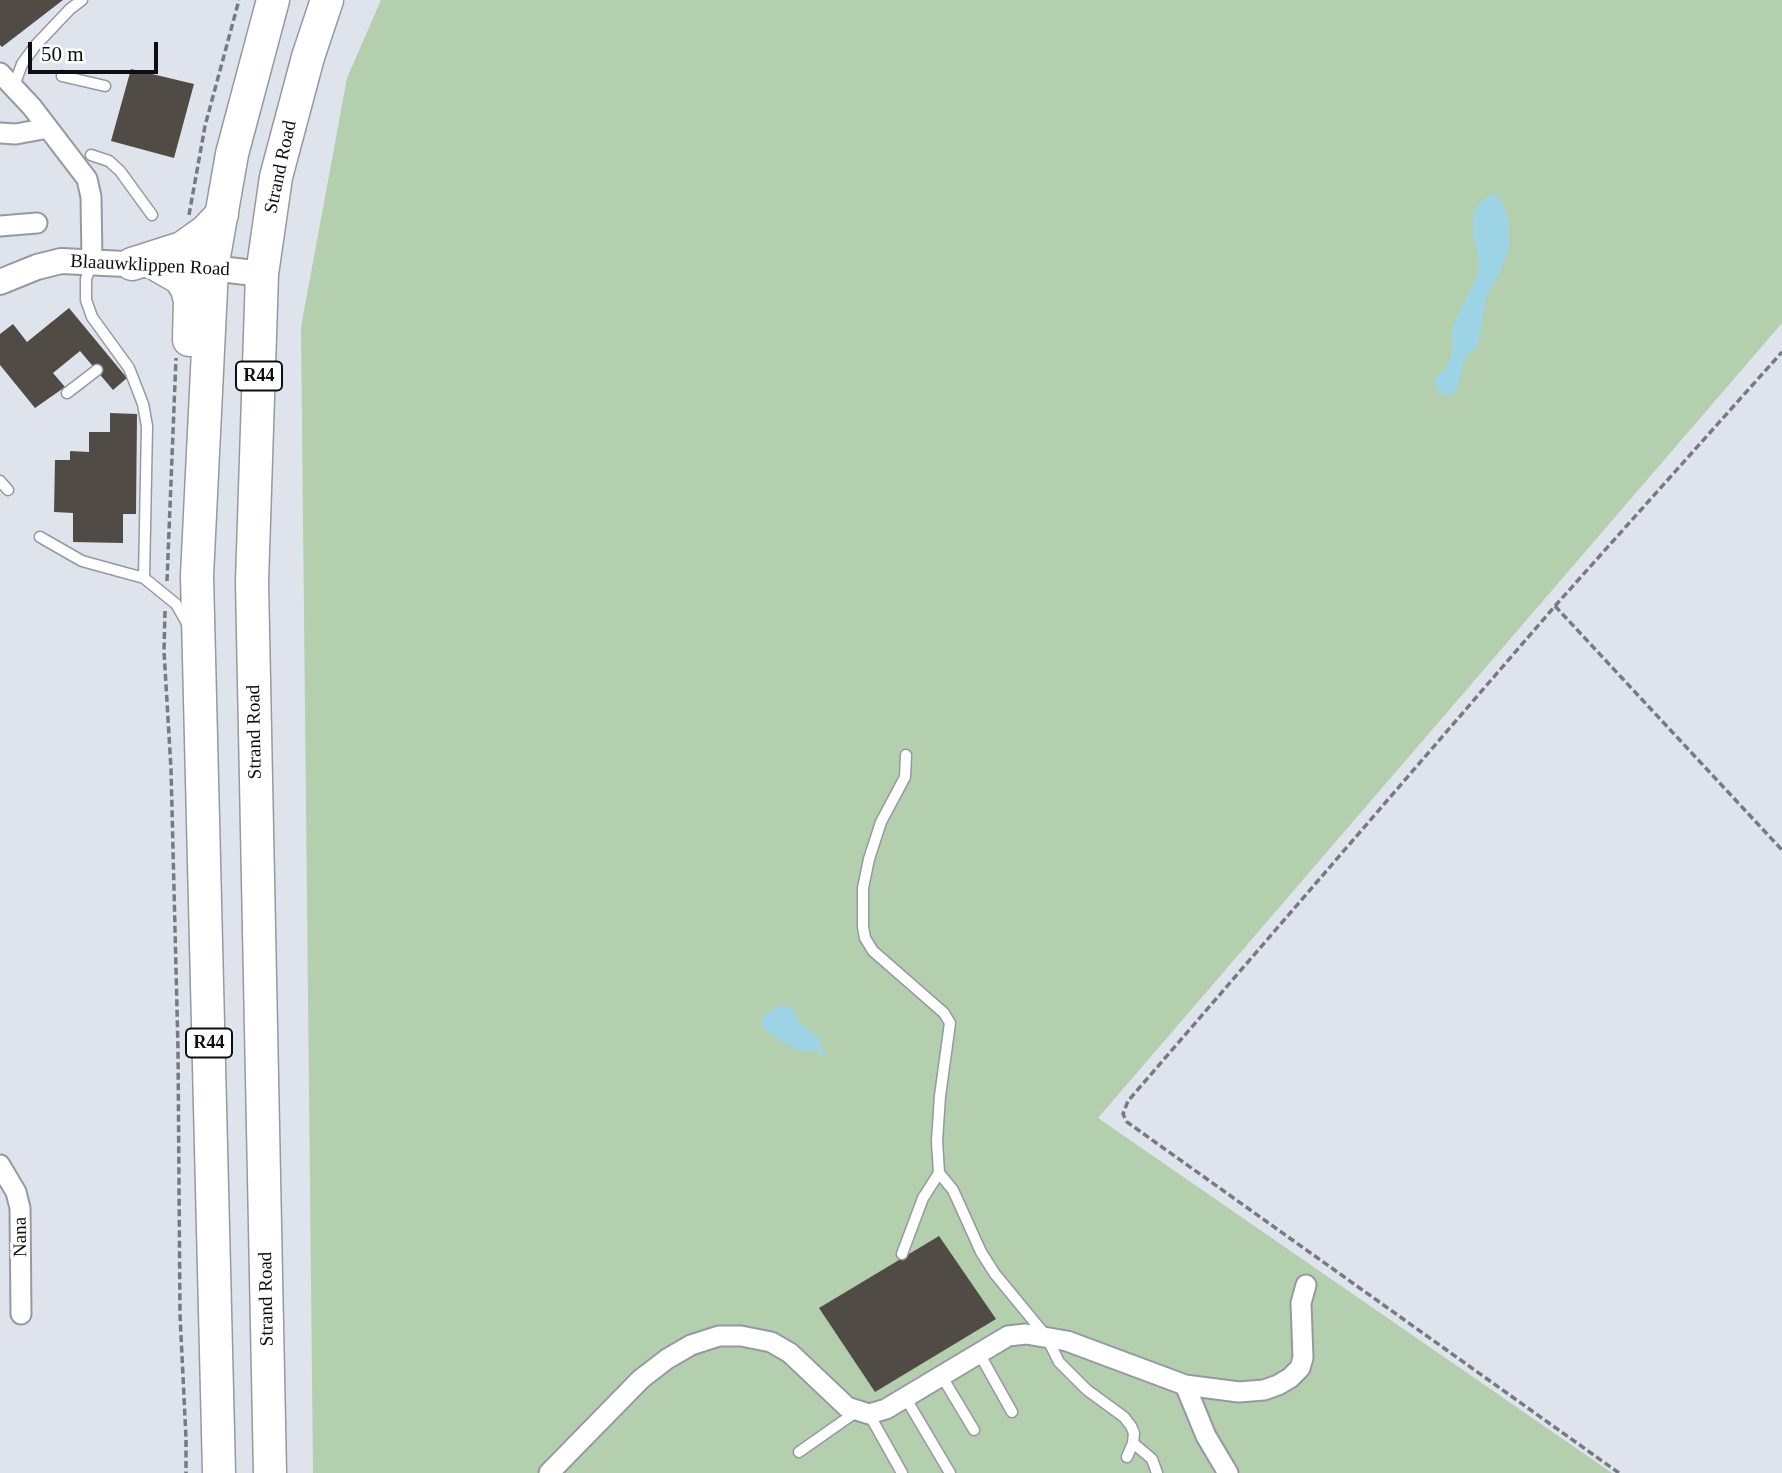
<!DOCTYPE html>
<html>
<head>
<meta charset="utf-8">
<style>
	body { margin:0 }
	#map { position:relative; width:1782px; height:1473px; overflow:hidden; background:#dfe3ec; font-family:Georgia,serif }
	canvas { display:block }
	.scale { position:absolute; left:28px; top:42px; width:130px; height:32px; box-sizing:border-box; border:4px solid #0d0e11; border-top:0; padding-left:9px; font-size:21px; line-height:24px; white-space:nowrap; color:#0d0e11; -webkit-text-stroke:5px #fff; paint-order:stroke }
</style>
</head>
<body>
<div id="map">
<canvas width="1782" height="1473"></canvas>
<div class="scale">50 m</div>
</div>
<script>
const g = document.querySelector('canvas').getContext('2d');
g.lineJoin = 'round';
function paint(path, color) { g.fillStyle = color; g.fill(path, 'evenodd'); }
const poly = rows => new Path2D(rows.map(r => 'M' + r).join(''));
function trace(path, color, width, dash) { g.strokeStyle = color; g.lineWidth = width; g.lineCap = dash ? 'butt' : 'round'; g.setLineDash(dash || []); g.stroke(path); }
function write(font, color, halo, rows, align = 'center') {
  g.font = font + ' Georgia,serif'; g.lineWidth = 7; g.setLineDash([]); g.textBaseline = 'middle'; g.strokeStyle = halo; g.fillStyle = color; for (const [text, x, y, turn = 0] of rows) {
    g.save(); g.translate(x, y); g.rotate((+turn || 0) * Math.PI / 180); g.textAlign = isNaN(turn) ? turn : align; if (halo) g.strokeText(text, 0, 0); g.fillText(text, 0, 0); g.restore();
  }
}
const green = poly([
	[381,0,1782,0,1782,323,1098,1118,1612,1473,313,1473,301,327,347,78]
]);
const water = poly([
	[1493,193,1503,203,1509,223,1509,248,1501,270,1486,298,1478,345,1465,357,1457,388,1453,394,1448,396,1439,393,1434,379,1446,368,1453,349,1451,344,1453,326,1479,271,1477,248,1473,235,1473,215,1479,203],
	[784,1006,791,1007,800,1023,819,1037,820,1046,826,1055,821,1057,818,1051,802,1051,788,1045,764,1029,761,1023,765,1015,775,1007]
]);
const building = poly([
	[0,0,63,0,2,47,0,45],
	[131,69,194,84,174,158,111,141],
	[69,308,127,378,113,390,80,351,53,373,65,387,35,408,0,365,0,334,13,324,27,342],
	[110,413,137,414,136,514,123,514,123,543,73,542,73,513,54,512,55,460,70,460,70,451,89,452,89,432,110,432],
	[939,1236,996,1319,875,1392,819,1308]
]);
const path = poly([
	[189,215,205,126,239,0],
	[167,581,176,358],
	[1555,606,1782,850],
	[165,611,164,651,171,769,178,1049,180,1315,186,1438,186,1473],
	[1619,1473,1127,1122,1123,1114,1128,1101,1555,606,1782,352]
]);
const service = poly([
	[62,76,105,86],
	[14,86,22,64,35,46,70,9,82,0],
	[91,155,109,161,120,171,152,215],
	[91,265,86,279,86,300,92,317,129,368,143,404,147,426,144,578],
	[67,393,97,370],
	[0,481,8,490],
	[40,537,82,561,144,578,176,604,187,623],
	[906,755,905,777,881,822,869,859,863,888,863,927,865,938,873,951,944,1013,950,1023,940,1096,937,1141,939,1173,953,1190,981,1252,995,1274,1046,1336,1059,1362,1087,1390,1124,1417,1131,1426,1134,1433,1133,1443,1127,1457],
	[902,1254,923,1198,939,1173],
	[979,1353,1012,1412],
	[941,1375,974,1430],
	[905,1397,950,1473],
	[869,1414,902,1473],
	[1133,1443,1152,1459,1157,1473],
	[799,1452,856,1412]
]);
const minor = poly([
	[0,73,32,107,87,179,91,197,92,261],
	[0,133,16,134,48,128],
	[0,226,37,223],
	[0,1165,16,1192,20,1208,21,1314],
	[1185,1385,1206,1436,1228,1473],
	[549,1473,641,1379,667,1359,691,1345,719,1336,741,1336,771,1342,790,1353,847,1407,869,1414,886,1409,1008,1336,1026,1334,1067,1341,1185,1385,1239,1392,1264,1390,1278,1385,1290,1378,1300,1368,1303,1358,1301,1303,1306,1285]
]);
const tertiary = poly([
	[0,282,37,267,61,261,212,268,262,274]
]);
const primary = poly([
	[132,264,182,248,206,231,222,214],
	[159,266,180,278,187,289,190,301,189,340],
	[219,1473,197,576,212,268,232,154,273,0],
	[270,1473,252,582,262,274,276,177,308,57,327,0]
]);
const shields = [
	[259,376,46],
	[209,1043,46]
];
const shieldNames = [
	["R44",259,376],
	["R44",209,1043]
];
const streetNames = [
	["Strand Road",281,167,-78],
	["Blaauwklippen Road",150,266,3],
	["Strand Road",255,732,-91],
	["Nana",21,1237,-91],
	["Strand Road",267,1299,-91]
];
paint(green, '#b3cfae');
paint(water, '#9cd4e5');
paint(building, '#514b45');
trace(service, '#9599a1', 13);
trace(minor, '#9599a1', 23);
trace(tertiary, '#9599a1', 28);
trace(primary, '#9599a1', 35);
trace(path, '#777a80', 3.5, [7, 3.5]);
trace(service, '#fff', 10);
trace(minor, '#fff', 19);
trace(tertiary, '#fff', 24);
trace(primary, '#fff', 32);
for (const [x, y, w] of shields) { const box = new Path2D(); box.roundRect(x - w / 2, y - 14.5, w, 29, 5); g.fillStyle = '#fff'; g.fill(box); trace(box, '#0d0e11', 2); }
write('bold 18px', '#0d0e11', null, shieldNames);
write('19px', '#0d0e11', '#fff', streetNames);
</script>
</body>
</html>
